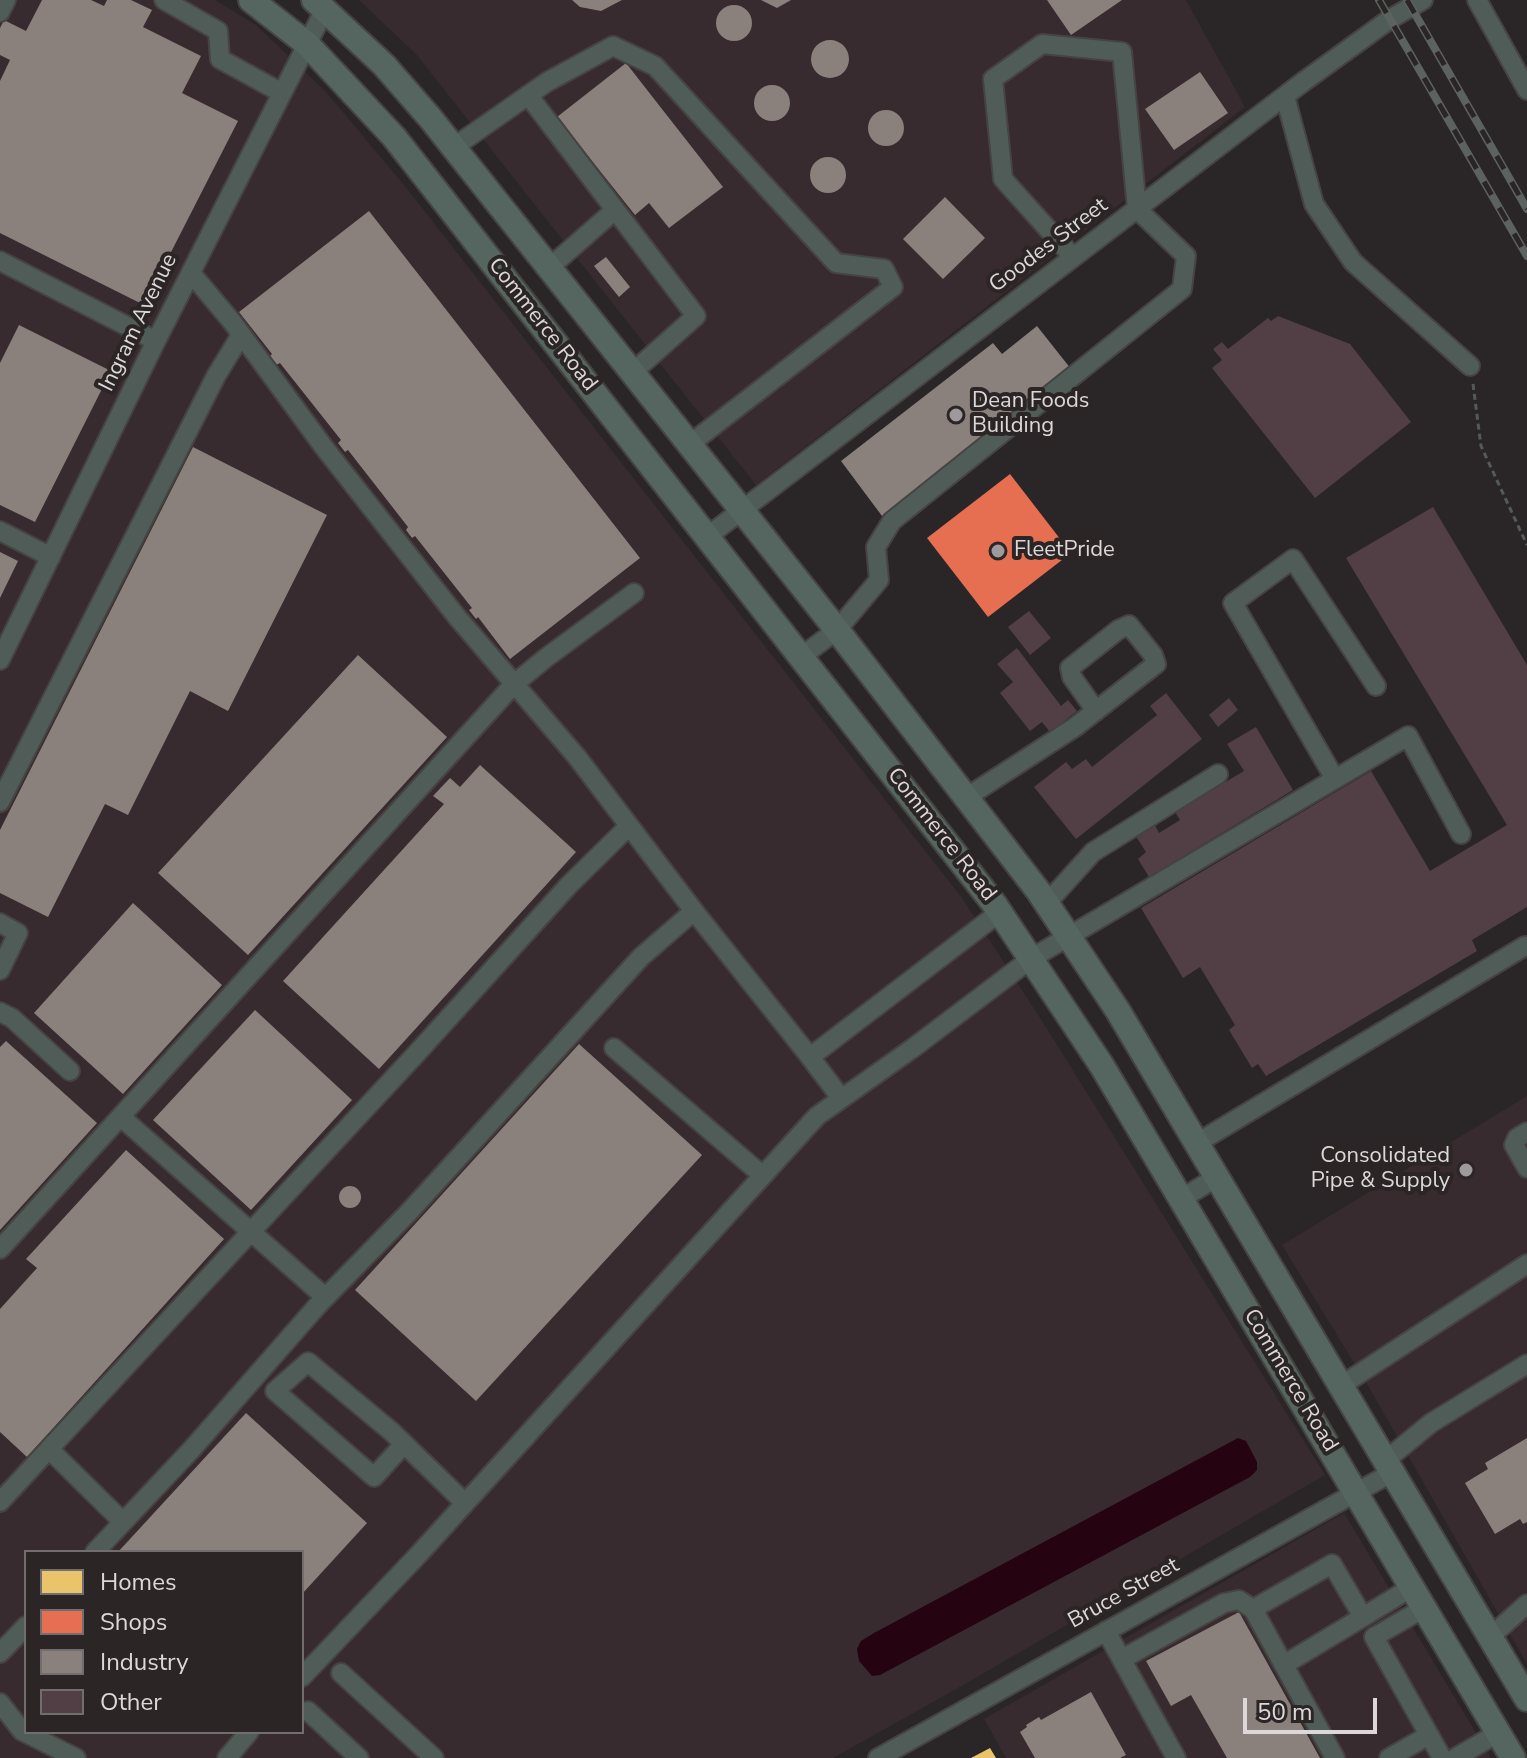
<!DOCTYPE html>
<html>
<head>
<meta charset="utf-8">
<style>
	body { margin:0 }
	#map { position:relative; width:1527px; height:1758px; overflow:hidden; background:#2a2627; font-family:"Nunito Sans",sans-serif }
	canvas { display:block }
	.legend { position:absolute; left:24px; top:1550px; width:280px; height:184px; box-sizing:border-box; background:#2b2526; border:2px solid #726d6e; margin:0; padding:10px 14px; list-style:none; font-size:24px; color:#dcd8d9 }
	.legend li { display:flex; align-items:center; gap:16px; height:40px }
	.legend b { width:40px; border:2px solid #726d6e }
	.scale { position:absolute; left:1243px; top:1698px; width:134px; height:36px; box-sizing:border-box; border:4px solid #dcd8d9; border-top:0; padding-left:10px; font-size:24px; line-height:28px; white-space:nowrap; color:#dcd8d9; -webkit-text-stroke:6px #2b2526; paint-order:stroke }
</style>
</head>
<body>
<div id="map">
<canvas width="1527" height="1758"></canvas>
<ul class="legend">
<li><b style="height:22px;background:#e9c46a"></b>Homes</li>
<li><b style="height:22px;background:#e76f51"></b>Shops</li>
<li><b style="height:22px;background:#8a817c"></b>Industry</li>
<li><b style="height:22px;background:#513f45"></b>Other</li>
</ul>
<div class="scale">50 m</div>
</div>
<script>
const g = document.querySelector('canvas').getContext('2d');
g.lineJoin = 'round';
function paint(path, color) { g.fillStyle = color; g.fill(path, 'evenodd'); }
const poly = rows => new Path2D(rows.map(r => 'M' + r).join(''));
function trace(path, color, width, dash) { g.strokeStyle = color; g.lineWidth = width; g.lineCap = dash ? 'butt' : 'round'; g.setLineDash(dash || []); g.stroke(path); }
function write(font, color, halo, rows, align = 'center') {
  g.font = font + ' "Nunito Sans",sans-serif'; g.lineWidth = 8; g.setLineDash([]); g.textBaseline = 'middle'; g.strokeStyle = halo; g.fillStyle = color; for (const [text, x, y, turn = 0] of rows) {
    g.save(); g.translate(x, y); g.rotate((+turn || 0) * Math.PI / 180); g.textAlign = isNaN(turn) ? turn : align; if (halo) g.strokeText(text, 0, 0); g.fillText(text, 0, 0); g.restore();
  }
}
const built = poly([
	[0,0,215,0,256,25,327,93,408,190,962,898,1044,1024,1325,1475,965,1684,833,1758,0,1758],
	[26,1552,302,1552,302,1732,26,1732],
	[359,0,1186,0,1245,107,756,485,416,54],
	[1527,1096,1527,1664,1370,1389,1282,1245],
	[1344,1513,1491,1758,1006,1758,984,1719]
]);
const water = poly([
	[1238,1438,1246,1441,1257,1462,1257,1470,1250,1477,880,1675,872,1676,859,1661,857,1649,861,1641,874,1633]
]);
const homes = poly([
	[990,1748,996,1758,971,1758]
]);
const shops = poly([
	[1010,474,1071,553,988,617,927,538]
]);
const industry = poly([
	[42,0,91,0,104,6,107,0,131,0,152,10,143,27,201,56,182,93,238,121,144,305,0,233,0,81,10,60,0,55,0,28,4,20,26,31],
	[572,0,622,0,601,11,580,7],
	[761,0,791,0,777,8],
	[1047,0,1122,0,1071,35],
	'716 23a18 18 0 1 1 36 0a18 18 0 1 1-36 0Z',
	'811 59a19 19 0 1 1 38 0a19 19 0 1 1-38 0Z',
	[626,63,723,187,669,228,649,203,635,215,557,117],
	[1200,72,1228,113,1174,150,1145,109],
	'754 103a18 18 0 1 1 36 0a18 18 0 1 1-36 0Z',
	'868 128a18 18 0 1 1 36 0a18 18 0 1 1-36 0Z',
	'810 175a18 18 0 1 1 36 0a18 18 0 1 1-36 0Z',
	[945,197,985,238,943,279,903,239],
	[369,211,640,558,510,659,478,617,476,619,469,610,472,608,415,536,412,538,406,530,408,527,348,450,345,452,338,443,341,440,280,363,276,365,269,357,272,354,239,312],
	[606,257,630,287,619,297,594,266],
	[19,325,111,371,35,522,0,505,0,363],
	[1037,326,1071,369,882,516,841,461,993,343,1002,354],
	[193,447,327,515,228,711,190,691,128,815,105,804,48,917,0,893,0,830],
	[0,552,18,561,0,598],
	[358,655,447,737,248,955,158,873],
	[480,765,576,852,379,1069,283,981,444,804,433,796,450,778,460,787],
	[133,903,222,985,123,1094,34,1013],
	[255,1010,352,1100,251,1210,153,1120],
	[6,1041,97,1123,0,1230,0,1047],
	[579,1044,702,1155,476,1401,355,1290],
	[126,1150,224,1239,27,1457,0,1432,0,1309,37,1268,26,1259],
	'339 1197a11 11 0 1 1 22 0a11 11 0 1 1-22 0Z',
	[246,1413,367,1523,302,1594,302,1552,118,1552],
	[1527,1438,1527,1522,1523,1524,1520,1519,1495,1534,1465,1483,1488,1469,1485,1463],
	[1239,1612,1320,1758,1227,1758,1191,1695,1171,1706,1146,1661],
	[1091,1692,1126,1755,1120,1758,1035,1758,1020,1732,1027,1727,1026,1725,1039,1717,1041,1720]
]);
const building = poly([
	[1278,316,1350,344,1411,422,1315,498,1212,368,1222,360,1213,349,1222,342,1228,349,1268,318,1271,321],
	[1433,507,1527,665,1527,907,1472,940,1477,951,1266,1076,1258,1064,1252,1068,1229,1030,1235,1025,1200,967,1183,978,1141,908,1371,771,1430,871,1507,825,1346,558],
	[1029,611,1051,638,1030,655,1008,627],
	[1017,648,1061,706,1068,700,1077,711,1050,732,1042,722,1030,731,1000,693,1013,682,997,664],
	[1166,693,1202,739,1076,839,1034,787,1066,762,1072,769,1086,759,1092,767,1157,715,1150,706],
	[1229,698,1238,710,1218,727,1209,715],
	[1256,727,1293,790,1149,877,1138,859,1146,852,1135,835,1154,823,1159,833,1180,820,1175,812,1244,771,1227,744]
]);
const path = poly([
	[1473,384,1481,446,1527,545]
]);
const minor = poly([
	[164,0,218,31,220,59,282,93],
	[1477,0,1527,90],
	[0,12,6,0],
	[528,95,696,316,633,372],
	[1285,96,1314,204,1353,262,1470,366],
	[454,147,547,82,613,46,655,66,836,263,884,269,893,287,690,444],
	[0,261,156,341],
	[550,267,615,210],
	[191,273,233,323,323,446,457,617,577,757,694,911],
	[0,531,51,557],
	[708,536,1303,82,1390,19,1423,0],
	[802,656,837,630,879,580,876,547,892,521,1182,289,1186,256,1137,209,1122,52,1042,44,993,79,1003,179,1073,257],
	[0,660,156,341,325,9],
	[1335,779,1233,603,1293,559,1376,686],
	[967,797,1075,727,1156,664,1153,655,1129,625,1118,630,1070,668,1072,677,1096,711],
	[0,802,216,376,241,335],
	[1047,903,1093,852,1218,774],
	[0,923,18,933,0,970],
	[0,1012,12,1018,70,1071],
	[614,1048,762,1175],
	[810,1057,841,1098],
	[121,1117,325,1297],
	[1527,1132,1517,1138,1514,1145,1527,1168],
	[1197,1143,1525,946],
	[1181,1199,1217,1177],
	[0,1249,514,684,547,657,634,593],
	[1342,1385,1527,1264],
	[404,1444,374,1477,275,1391,308,1362,392,1432,465,1503],
	[1386,1460,1431,1423,1527,1364],
	[0,1502,49,1449],
	[123,1522,49,1449,416,1054,568,886,629,826],
	[95,1552,192,1449,318,1305,409,1212,641,957,694,911,810,1057,1000,912],
	[1424,1608,1374,1637,1442,1758],
	[1253,1609,1332,1564,1363,1617,1412,1587],
	[1106,1631,1176,1758],
	[1490,1637,1527,1604],
	[0,1653,26,1626],
	[1122,1659,1224,1603,1239,1600,1253,1609,1335,1758],
	[1285,1664,1363,1617],
	[341,1673,434,1758],
	[302,1677,419,1554,817,1116,913,1048,1032,958,1408,736,1461,834],
	[0,1703,22,1731,76,1758],
	[308,1711,359,1758],
	[227,1758,249,1732],
	[878,1758,1393,1472],
	[1389,1758,1429,1735],
	[1455,1758,1498,1733]
]);
const major = poly([
	[251,0,307,44,394,137,995,905,1102,1066,1513,1758],
	[314,0,384,65,431,119,837,630,1039,892,1118,1011,1527,1699]
]);
const rail = poly([
	[1379,0,1527,256],
	[1407,0,1527,209]
]);
const markers = [
	[956,415,8,"#9e9a9b"],
	[998,551,8,"#9e9a9b"],
	[1466,1170,8,"#9e9a9b"]
];
const streetNames = [
	["Goodes Street",1049,246,-37],
	["Ingram Avenue",139,323,-64],
	["Commerce Road",542,325,52],
	["Commerce Road",941,835,52],
	["Commerce Road",1290,1381,59],
	["Bruce Street",1124,1594,-29]
];
const poiNames = [
	["Dean Foods",972,402],
	["Building",972,427],
	["FleetPride",1014,551],
	["Consolidated",1450,1157,"right"],
	["Pipe & Supply",1450,1182,"right"]
];
paint(built, '#372b2f');
paint(water, '#260310');
paint(homes, '#e9c46a');
paint(shops, '#e76f51');
paint(industry, '#8a817c');
paint(building, '#513f45');
trace(minor, '#464343', 22);
trace(major, '#464343', 28);
trace(path, '#545b57', 3, [6, 4]);
trace(minor, '#505c57', 18);
trace(major, '#54665f', 24);
trace(rail, '#5b625f', 8);
trace(rail, '#2b2526', 5, [15]);
for (const [x, y, r, color] of markers) { const dot = new Path2D(); dot.arc(x, y, r, 0, 2 * Math.PI); g.fillStyle = color; g.fill(dot); trace(dot, '#2b2526', 3); }
write('22px', '#dcd8d9', '#2b2526', streetNames);
write('22px', '#dcd8d9', '#2b2526', poiNames, 'left');
</script>
</body>
</html>
